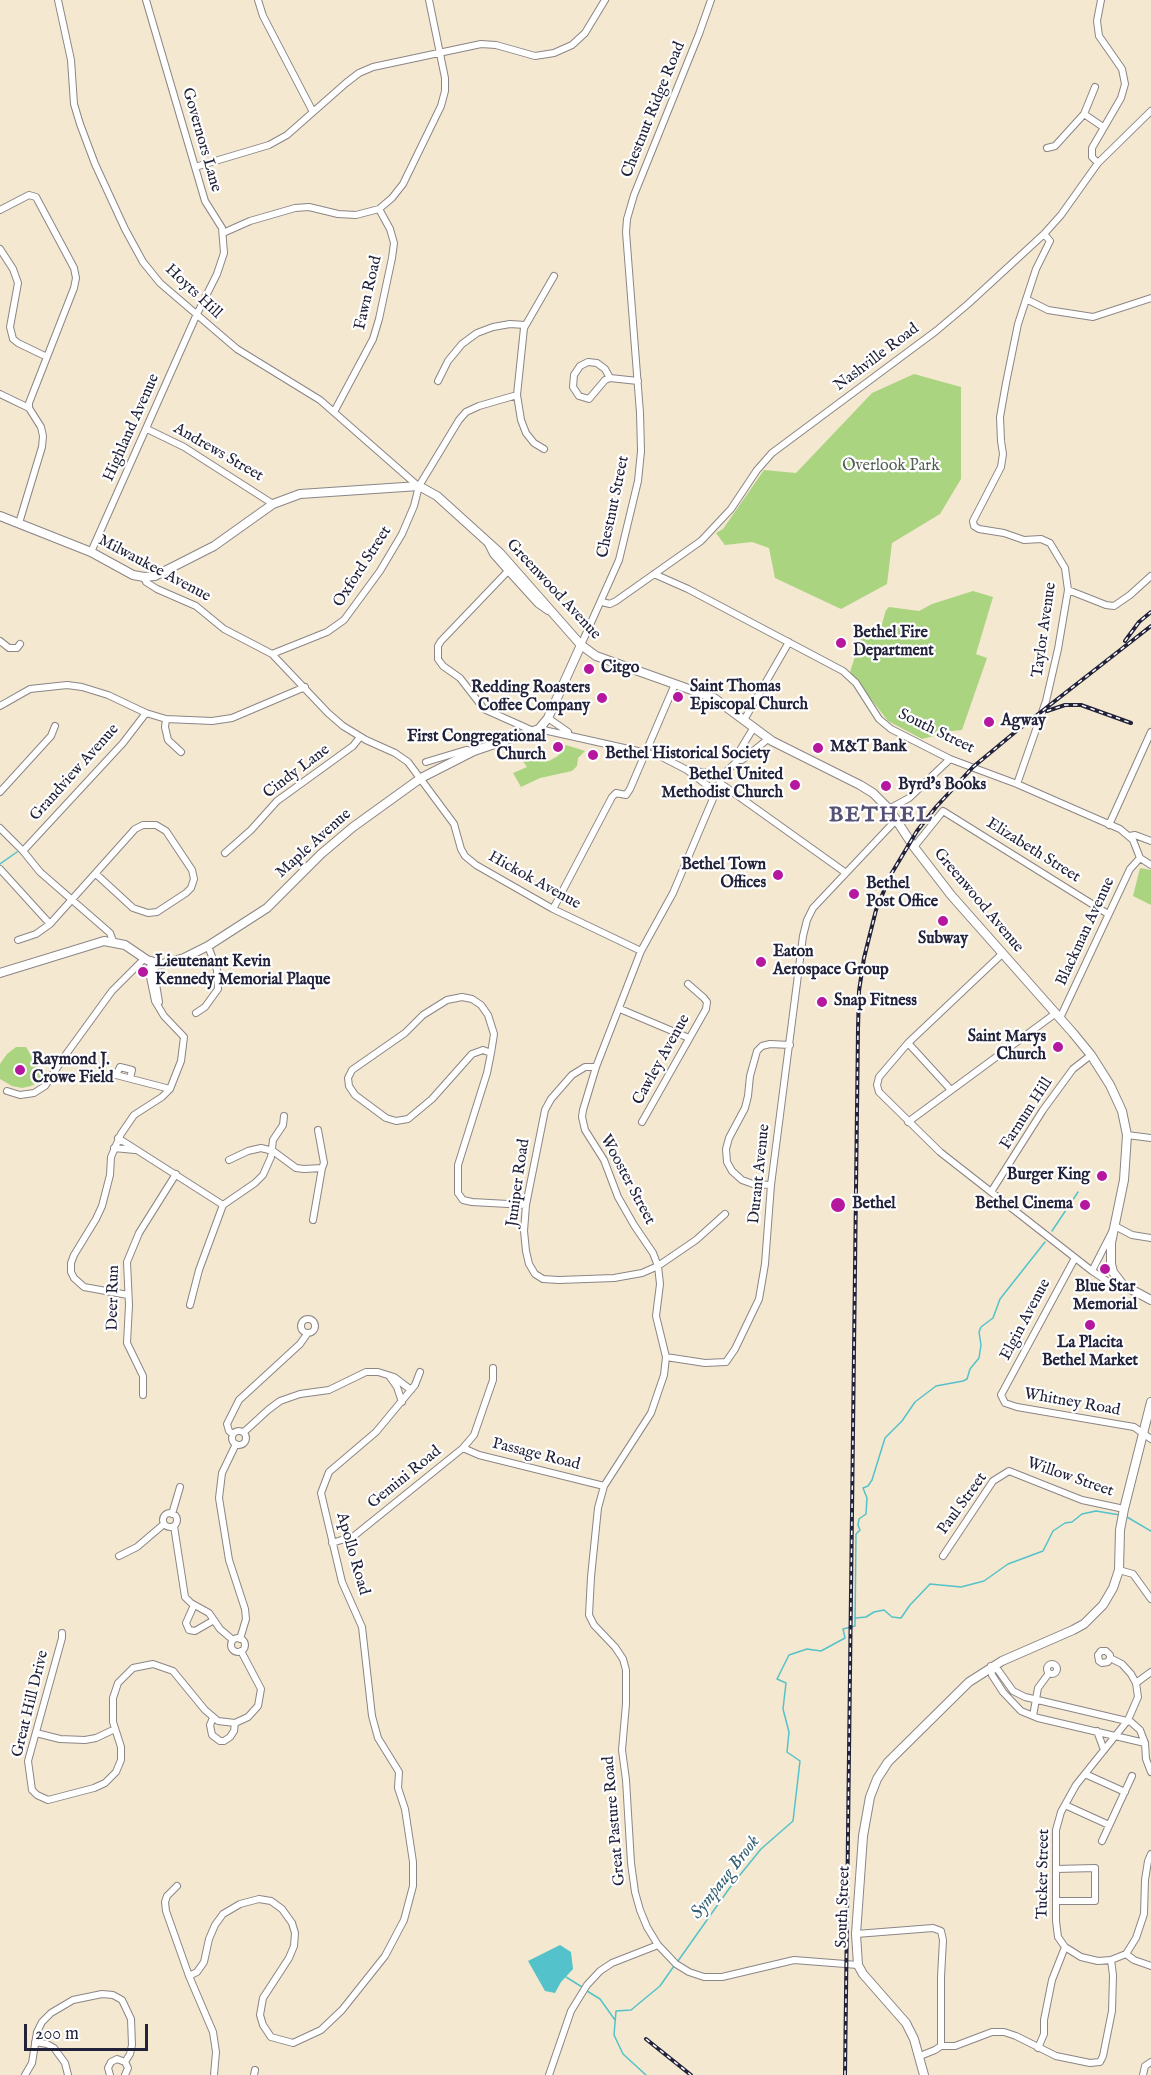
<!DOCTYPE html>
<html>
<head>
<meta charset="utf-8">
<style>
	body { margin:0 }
	#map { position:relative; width:1151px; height:2075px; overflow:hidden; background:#f4e8d0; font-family:"IM FELL English",serif }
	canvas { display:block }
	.scale { position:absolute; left:24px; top:2024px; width:124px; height:27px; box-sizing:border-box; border:3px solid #22223b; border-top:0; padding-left:8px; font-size:18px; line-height:21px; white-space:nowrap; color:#22223b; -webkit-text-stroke:4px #fff; paint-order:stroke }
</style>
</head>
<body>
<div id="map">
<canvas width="1151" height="2075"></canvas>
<div class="scale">200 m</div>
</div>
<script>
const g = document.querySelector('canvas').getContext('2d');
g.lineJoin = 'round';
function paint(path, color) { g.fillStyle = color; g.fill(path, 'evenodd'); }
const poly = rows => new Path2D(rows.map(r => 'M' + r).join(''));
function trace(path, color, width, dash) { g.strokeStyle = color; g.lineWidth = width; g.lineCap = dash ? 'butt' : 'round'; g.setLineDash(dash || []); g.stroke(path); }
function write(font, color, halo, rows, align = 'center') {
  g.font = font + ' "IM FELL English",serif'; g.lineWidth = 4.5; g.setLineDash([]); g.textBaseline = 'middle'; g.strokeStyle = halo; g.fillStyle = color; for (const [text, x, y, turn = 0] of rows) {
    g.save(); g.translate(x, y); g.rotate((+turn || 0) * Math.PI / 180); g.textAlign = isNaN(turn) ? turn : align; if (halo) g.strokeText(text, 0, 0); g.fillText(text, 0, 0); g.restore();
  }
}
const green = poly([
	[914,374,961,387,961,479,940,514,892,543,887,584,841,609,775,578,769,548,752,542,725,545,716,533,723,529,764,470,796,473,872,393],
	[973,591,993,597,976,654,987,658,962,730,952,731,922,739,888,721,850,672,861,638,869,629,882,624,886,610,889,607,919,611,932,604],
	[566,745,585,751,578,758,577,766,572,771,540,778,521,787,513,773,527,767,522,760,527,752,534,751,536,754,549,761,558,756],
	[1140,868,1151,870,1151,905,1133,896],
	[16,1047,26,1047,44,1077,41,1081,31,1086,22,1088,12,1086,0,1079,0,1064,7,1054]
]);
const water = poly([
	[560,1945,571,1952,573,1969,561,1982,555,1993,545,1991,528,1961]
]);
const stream = poly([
	[0,864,17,852],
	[1052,1231,1078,1192],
	[1127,1517,1151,1531],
	[856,1618,866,1617,874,1612,884,1610,892,1617,901,1618,910,1605,930,1584,961,1587,984,1581,1008,1564,1043,1551,1053,1531,1065,1523,1072,1522,1082,1514,1096,1511,1120,1515],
	[678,1961,731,1886,761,1849,793,1821,800,1761,787,1752,789,1732,783,1709,786,1683,777,1679,789,1655,807,1649,821,1651,845,1638,843,1629,855,1626,856,1534,860,1530,858,1525,859,1519,866,1514,867,1498,863,1488,868,1486,872,1480,885,1438,902,1421,915,1402,936,1386,963,1381,967,1379,970,1369,979,1358,981,1345,979,1332,981,1327,993,1318,1000,1299,1045,1242],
	[566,1977,582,1987],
	[587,1991,600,1999,615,2020],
	[646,2075,623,2054,614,2035,616,2011,631,2010,660,1986,674,1966]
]);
const minor = poly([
	[58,0,71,60,74,104,80,124,95,164,125,229,143,262,160,283,237,349,320,400,418,486],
	[258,0,263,16,313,112],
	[1084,114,1103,127],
	[1047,148,1055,146,1084,114,1095,87],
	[1098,163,1092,157,1092,148,1121,98,1125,84,1122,69,1099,36,1097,21,1101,0],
	[195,167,269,145,287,135,346,83,359,73,373,67,481,44,496,45,535,56,554,53,572,45,585,33,605,0],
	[0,210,29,195,36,197,74,268,76,278,74,288,29,403,29,408,41,427,43,436,42,447,19,523],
	[223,233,250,221,295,208,309,207,338,214,356,215,379,209,392,198,403,184,441,106,445,91,445,78,429,0],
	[0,249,13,269,18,283,10,327,13,339,18,343,47,357],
	[1026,299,1048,310,1093,317,1151,298],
	[610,378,605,380,589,399,579,396,573,387,574,375,580,366,588,362,597,363,605,369,610,378,638,381],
	[438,381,448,361,462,344,477,333,493,327,510,324,525,325],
	[0,394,29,408],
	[334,412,373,339,379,319,392,258,394,243,390,229,379,209],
	[147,429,184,447,273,504],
	[544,449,534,443,526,433,521,420,517,395,524,328,554,276],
	[487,542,493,554,508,571,441,641,438,646,438,659,443,666,460,678,484,709,533,731],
	[91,552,196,316,217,274,224,253,222,228,205,201,146,0],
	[508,571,538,604,548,611],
	[654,574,688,589,843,671,856,683,879,719,891,729,950,759,1017,784,1120,829,1133,840,1140,858,1151,865],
	[144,577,146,582,157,589,196,606,224,629,272,654,328,713,343,726,366,740,395,753,408,762,454,824,461,849,465,856,476,865,553,909,641,951],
	[1068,590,1106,605,1114,606,1130,595,1151,576],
	[602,602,610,604,616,601,701,541,731,509,757,470,772,453,936,331,968,304,1044,234,1061,215,1098,163,1151,111],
	[0,641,9,648,17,648,20,644],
	[581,645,619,560,638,481,641,451,640,413,626,232,627,219,634,195,699,34,711,0],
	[272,654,327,632,344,620,380,571,402,534,414,506,419,486,459,420,466,412,479,406,517,395],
	[0,706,30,689,67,685,82,687,108,695,146,713,166,719,212,721,232,718,305,687],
	[548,718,568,732],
	[166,719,165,727,168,740,181,752],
	[744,720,789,642],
	[539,729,660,756,687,770,716,792],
	[768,739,742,760,738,760,723,775,673,893,641,951,596,1067,583,1110,582,1117,585,1130,604,1160,618,1197,634,1225,653,1253,658,1266,660,1284,656,1316,666,1357,664,1375,651,1413,604,1486,598,1508,591,1577,589,1615,594,1625,615,1647,623,1659,626,1670,626,1704,622,1750,626,1780,631,1863,635,1892,640,1910,647,1927,658,1945,676,1964,689,1972,704,1977,722,1977,794,1960,858,1965],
	[738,760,737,755,754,727],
	[426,762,466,750,474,751],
	[687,770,723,775],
	[720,783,846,873],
	[1017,784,1046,701,1058,649,1068,590,1065,568,1050,543,1041,539,1024,540,1004,533,979,529,974,526,973,521,1001,467,1003,454,1001,441,1000,417,1006,383,1018,324,1036,269,1050,241,1044,234],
	[0,792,51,736,55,726],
	[889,809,909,798,950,759],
	[1109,825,1151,732],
	[0,828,23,851,40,872,110,933,113,941],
	[1129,836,1135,835,1151,841],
	[914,847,943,811,1108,914],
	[23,851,123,743,146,713],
	[225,853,251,830,277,801,353,746,360,737],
	[0,869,50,924],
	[553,909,612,797,616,793,626,795,630,789,675,684],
	[18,940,36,934,50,924,135,829,143,825,156,825,166,831,192,870,194,879,191,888,186,893,157,912,148,913,133,908,96,874],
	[1002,954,908,1043,879,1077,877,1085,879,1092,940,1152,1092,1271,1110,1283,1123,1285],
	[156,963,154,972,159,1002],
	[462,997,472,999,481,1005,488,1015,494,1034,491,1053,483,1050,472,1054,432,1099,408,1119,396,1121,386,1118,355,1095,349,1086,348,1078,352,1070,405,1033,423,1015,447,1000,462,997],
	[620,1009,689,1038],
	[196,1013,205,1007,218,989,217,970,208,946],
	[1060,1018,1130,869,1140,858],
	[908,1043,951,1090],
	[491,1053,487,1073,458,1165,458,1193,463,1200,472,1202,526,1205],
	[596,1067,585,1067,572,1075,551,1099,545,1110,526,1205,524,1231,526,1251,529,1264,535,1274,543,1279,559,1280,614,1278,642,1273,658,1266,696,1240,725,1214],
	[130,1078,132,1070,120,1067,116,1075,170,1089],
	[7,1091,20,1095,34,1093,45,1086,64,1057,112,991,144,959],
	[642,1122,706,1009,707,1002,704,998,688,984],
	[908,1122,1056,1013],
	[1127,1135,1151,1138],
	[118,1138,223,1205],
	[114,1148,135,1150],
	[229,1160,248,1151,261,1148,273,1151,296,1168,304,1169,322,1168],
	[771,1185,753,1184,742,1180,732,1171,727,1162,726,1149,729,1138,745,1108,748,1096,750,1076,757,1051,762,1046,770,1044,790,1045],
	[991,1192,1043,1110,1073,1069,1091,1055],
	[313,1220,322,1168,324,1163,318,1130],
	[1075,1258,1001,1395,1005,1403,1017,1407,1134,1427,1151,1439],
	[1092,1271,1115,1226,1132,1235,1151,1238],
	[128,1295,84,1287,74,1278,71,1272,71,1263,74,1255,96,1219,102,1206,110,1175,111,1157,121,1134,134,1115,162,1097,170,1089,181,1061,184,1037,164,1016,155,1001,149,972,151,962],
	[190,1305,199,1270,223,1205,255,1183,263,1175,271,1157,273,1140,283,1125,284,1116],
	'301 1326a7 7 0 1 1 14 0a7 7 0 1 1-14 0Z',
	[666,1357,705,1363,726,1362,735,1349,759,1299,765,1264,771,1185,803,936,807,920,813,908,896,820],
	[390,1377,397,1387,402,1402],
	[143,1395,143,1376,127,1343,129,1305,127,1262,139,1233,176,1174],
	'232 1438a7 7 0 1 1 14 0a7 7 0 1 1-14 0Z',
	[244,1432,268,1410,280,1401,300,1394,329,1390,366,1372,378,1372,394,1377,411,1390],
	[233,1434,229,1431,227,1424,239,1400,300,1344,307,1334],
	[236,1444,222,1473,219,1498,229,1560,245,1609,246,1619,240,1639],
	[463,1448,479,1455,604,1486],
	'163 1520a7 7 0 1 1 14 0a7 7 0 1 1-14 0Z',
	[172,1514,180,1487],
	[174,1526,185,1597,191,1603,209,1613,220,1629,233,1640],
	[332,1543,354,1536,463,1448,474,1435,493,1380,493,1368],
	[119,1556,137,1547,164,1524],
	[943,1556,993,1481,1009,1471,1082,1500,1124,1509],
	[1119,1570,1133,1574,1151,1599],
	[194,1605,186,1623,189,1630,195,1631,214,1620],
	[62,1633,62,1638,28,1761,32,1790,37,1795,48,1800,94,1788,105,1783,116,1772,121,1760,121,1747,113,1722,113,1698,118,1683,133,1668,153,1664,173,1671,205,1710,218,1721,235,1723,248,1717,258,1706,261,1689,241,1651],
	'231 1645a7 7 0 1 1 14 0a7 7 0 1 1-14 0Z',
	[1110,1658,1108,1662,1102,1663,1099,1661,1098,1655,1101,1651,1106,1651,1110,1655,1110,1658,1122,1664,1131,1674,1136,1683,1138,1697,1128,1720,1076,1785,1061,1812,1056,1830,1056,1921,1058,1937,1065,1947,1081,1957,1098,1961,1111,1960,1126,1954,1136,1938,1144,1914,1145,1880,1148,1861,1151,1854],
	'1047 1669a5 5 0 1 1 10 0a5 5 0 1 1-10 0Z',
	[991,1666,992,1675,1003,1692,1021,1711,1038,1718,1145,1743],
	[992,1667,998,1670,1013,1691,1025,1697,1131,1722,1140,1730,1145,1743,1146,1759,1151,1772],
	[1136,1683,1151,1672],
	[1033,1716,1038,1688,1049,1673],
	[213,1718,210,1725,212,1735,220,1741,224,1741,230,1737,234,1731,235,1723],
	[1097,1731,1104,1750],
	[36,1733,60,1739,85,1740,96,1738,115,1729],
	[1085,1774,1125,1792],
	[1065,1805,1109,1825],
	[1102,1841,1132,1776],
	[177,1886,167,1896,165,1902,166,1911,189,1976,213,2032,216,2052,214,2075],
	[1056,1901,1095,1901,1095,1868,1056,1869],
	[856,1934,933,1928,941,1931,943,1940,941,1977,941,2046,935,2050,920,2056],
	[1126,1954,1134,1960,1151,1966],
	[189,1976,197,1972,204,1962,209,1939,215,1925,223,1914,240,1904,259,1899,271,1901,282,1909,292,1923,295,1933,294,1946,289,1958,263,1998,260,2015,263,2025,271,2037,293,2043,321,2030,342,2010,385,1956,404,1920,413,1886,413,1862,405,1809,398,1788,399,1772,378,1738,372,1716,362,1627,342,1582,321,1493,329,1472,376,1432,415,1385,420,1372],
	[35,2042,47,2044,54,2048,65,2063,68,2075],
	[941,2046,955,2046,992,2032,1004,2032,1016,2036,1056,2056,1090,2063,1100,2062,1103,2056,1112,2011,1113,1975,1111,1960],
	[1038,2048,1044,2034,1044,2020,1052,1980,1065,1947],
	[25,2075,32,2063,37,2032,42,2022,51,2013,73,2000,102,1994,113,1995,122,2000,131,2019,132,2045,130,2054,125,2062,128,2068,125,2075],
	[110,2075,108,2068,111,2062,117,2059,125,2062],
	[254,2075,255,2070],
	[549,2075,571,2011,587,1985,600,1971,612,1963,658,1945],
	[1143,2075,1145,2066,1151,2062]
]);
const major = poly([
	[0,516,91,552,133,575,144,577,155,576,214,546,273,504,300,494,419,486,437,496,500,553,581,645,596,656,714,698,772,741,860,785,873,793,889,809,914,847,951,895,1073,1033,1091,1055,1110,1085,1122,1111,1127,1135,1124,1180,1111,1243,1111,1264,1113,1272,1123,1285,1151,1300],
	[0,973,104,941,125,945,147,960,162,964,184,958,208,946,267,908,321,854,353,827,421,778,474,751,539,729,548,718,581,645],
	[924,2075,914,2039,906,2023,863,1974,858,1965,856,1934,863,1836,870,1797,877,1779,888,1762,969,1682,1002,1661,1073,1630,1084,1624,1103,1605,1113,1588,1119,1570,1120,1530,1124,1509,1151,1402]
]);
const rail = poly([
	[1125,641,1139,622,1151,612],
	[1047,711,1065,705,1081,705,1131,723],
	[646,2039,691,2075],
	[845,2075,858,1029,859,991,864,958,876,910,890,876,917,831,936,807,973,767,1014,733,1151,626]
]);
const markers = [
	[841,643,6,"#b5179e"],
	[589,669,6,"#b5179e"],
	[678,697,6,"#b5179e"],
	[602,698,6,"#b5179e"],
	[989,722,6,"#b5179e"],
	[558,747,6,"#b5179e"],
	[818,748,6,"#b5179e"],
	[593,755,6,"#b5179e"],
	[795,785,6,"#b5179e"],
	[886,786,6,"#b5179e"],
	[778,875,6,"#b5179e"],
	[854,894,6,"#b5179e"],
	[943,921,6,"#b5179e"],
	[761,962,6,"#b5179e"],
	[143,972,6,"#b5179e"],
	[822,1002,6,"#b5179e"],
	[1058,1047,6,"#b5179e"],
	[20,1070,6,"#b5179e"],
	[1102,1176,6,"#b5179e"],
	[838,1205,8,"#b5179e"],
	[1085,1205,6,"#b5179e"],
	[1105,1269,6,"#b5179e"],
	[1090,1325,6,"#b5179e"]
];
const streetNames = [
	["Chestnut Ridge Road",654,110,-68],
	["Governors Lane",201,140,74],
	["Hoyts Hill",193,292,43],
	["Fawn Road",369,293,-77],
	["Nashville Road",877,358,-37],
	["Highland Avenue",132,428,-66],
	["Andrews Street",218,453,30],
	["Chestnut Street",614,507,-78],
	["Oxford Street",363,567,-57],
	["Milwaukee Avenue",154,569,28],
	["Greenwood Avenue",553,590,47],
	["Taylor Avenue",1045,630,-82],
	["South Street",936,732,26],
	["Cindy Lane",297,772,-37],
	["Grandview Avenue",75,773,-48],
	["Maple Avenue",314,844,-42],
	["Elizabeth Street",1033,851,32],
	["Hickok Avenue",534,881,29],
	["Greenwood Avenue",978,901,50],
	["Blackman Avenue",1086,932,-65],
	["Cawley Avenue",662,1060,-61],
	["Farnum Hill",1027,1114,-57],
	["Durant Avenue",760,1174,-84],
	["Wooster Street",627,1180,62],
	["Juniper Road",519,1183,-82],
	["Deer Run",114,1298,-89],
	["Elgin Avenue",1026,1320,-62],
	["Whitney Road",1072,1403,10],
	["Passage Road",536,1455,14],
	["Gemini Road",405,1478,-39],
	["Willow Street",1070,1478,19],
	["Paul Street",963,1504,-54],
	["Apollo Road",352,1554,74],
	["Great Hill Drive",31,1704,-76],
	["Great Pasture Road",615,1821,-95],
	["Tucker Street",1044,1874,-89],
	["South Street",844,1907,-88]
];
const parkNames = [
	["Overlook Park",891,467]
];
const poiNames = [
	["Bethel Fire",853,634],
	["Department",853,652],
	["Citgo",601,669],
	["Saint Thomas",690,688],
	["Episcopal Church",690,706],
	["Redding Roasters",590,689,"right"],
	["Coffee Company",590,707,"right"],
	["Agway",1001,722],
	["First Congregational",546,738,"right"],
	["Church",546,756,"right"],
	["M&T Bank",830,748],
	["Bethel Historical Society",605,755],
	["Bethel United",783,776,"right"],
	["Methodist Church",783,794,"right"],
	["Byrd's Books",898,786],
	["Bethel Town",766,866,"right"],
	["Offices",766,884,"right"],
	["Bethel",866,885],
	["Post Office",866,903],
	["Subway",943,940,"center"],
	["Eaton",773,953],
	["Aerospace Group",773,971],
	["Lieutenant Kevin",155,963],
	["Kennedy Memorial Plaque",155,981],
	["Snap Fitness",834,1002],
	["Saint Marys",1046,1038,"right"],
	["Church",1046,1056,"right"],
	["Raymond J.",32,1061],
	["Crowe Field",32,1079],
	["Burger King",1090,1176,"right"],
	["Bethel",852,1205],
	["Bethel Cinema",1073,1205,"right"],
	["Blue Star",1105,1288,"center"],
	["Memorial",1105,1306,"center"],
	["La Placita",1090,1344,"center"],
	["Bethel Market",1090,1362,"center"]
];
const waterNames = [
	["Sympaug Brook",726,1878,-52]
];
const districtNames = [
	["BETHEL",881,816]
];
paint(green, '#aad480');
paint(water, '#54c2ca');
trace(stream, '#54c2ca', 1.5);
trace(minor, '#8b8586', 8);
trace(major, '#8b8586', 10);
trace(minor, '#fff', 6);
trace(major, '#fff', 8);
trace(rail, '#22223b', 4);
trace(rail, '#fff', 1.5, [4.5]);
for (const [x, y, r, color] of markers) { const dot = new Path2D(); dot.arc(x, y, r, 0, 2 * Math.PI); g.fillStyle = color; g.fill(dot); trace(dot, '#fff', 2); }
write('16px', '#22223b', '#fff', streetNames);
write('16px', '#526053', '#fff', parkNames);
write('bold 16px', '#22223b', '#fff', poiNames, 'left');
write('italic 18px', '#366274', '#fff', waterNames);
g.letterSpacing = '1.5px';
write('bold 22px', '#555174', '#fff', districtNames);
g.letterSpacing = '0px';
</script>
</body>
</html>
